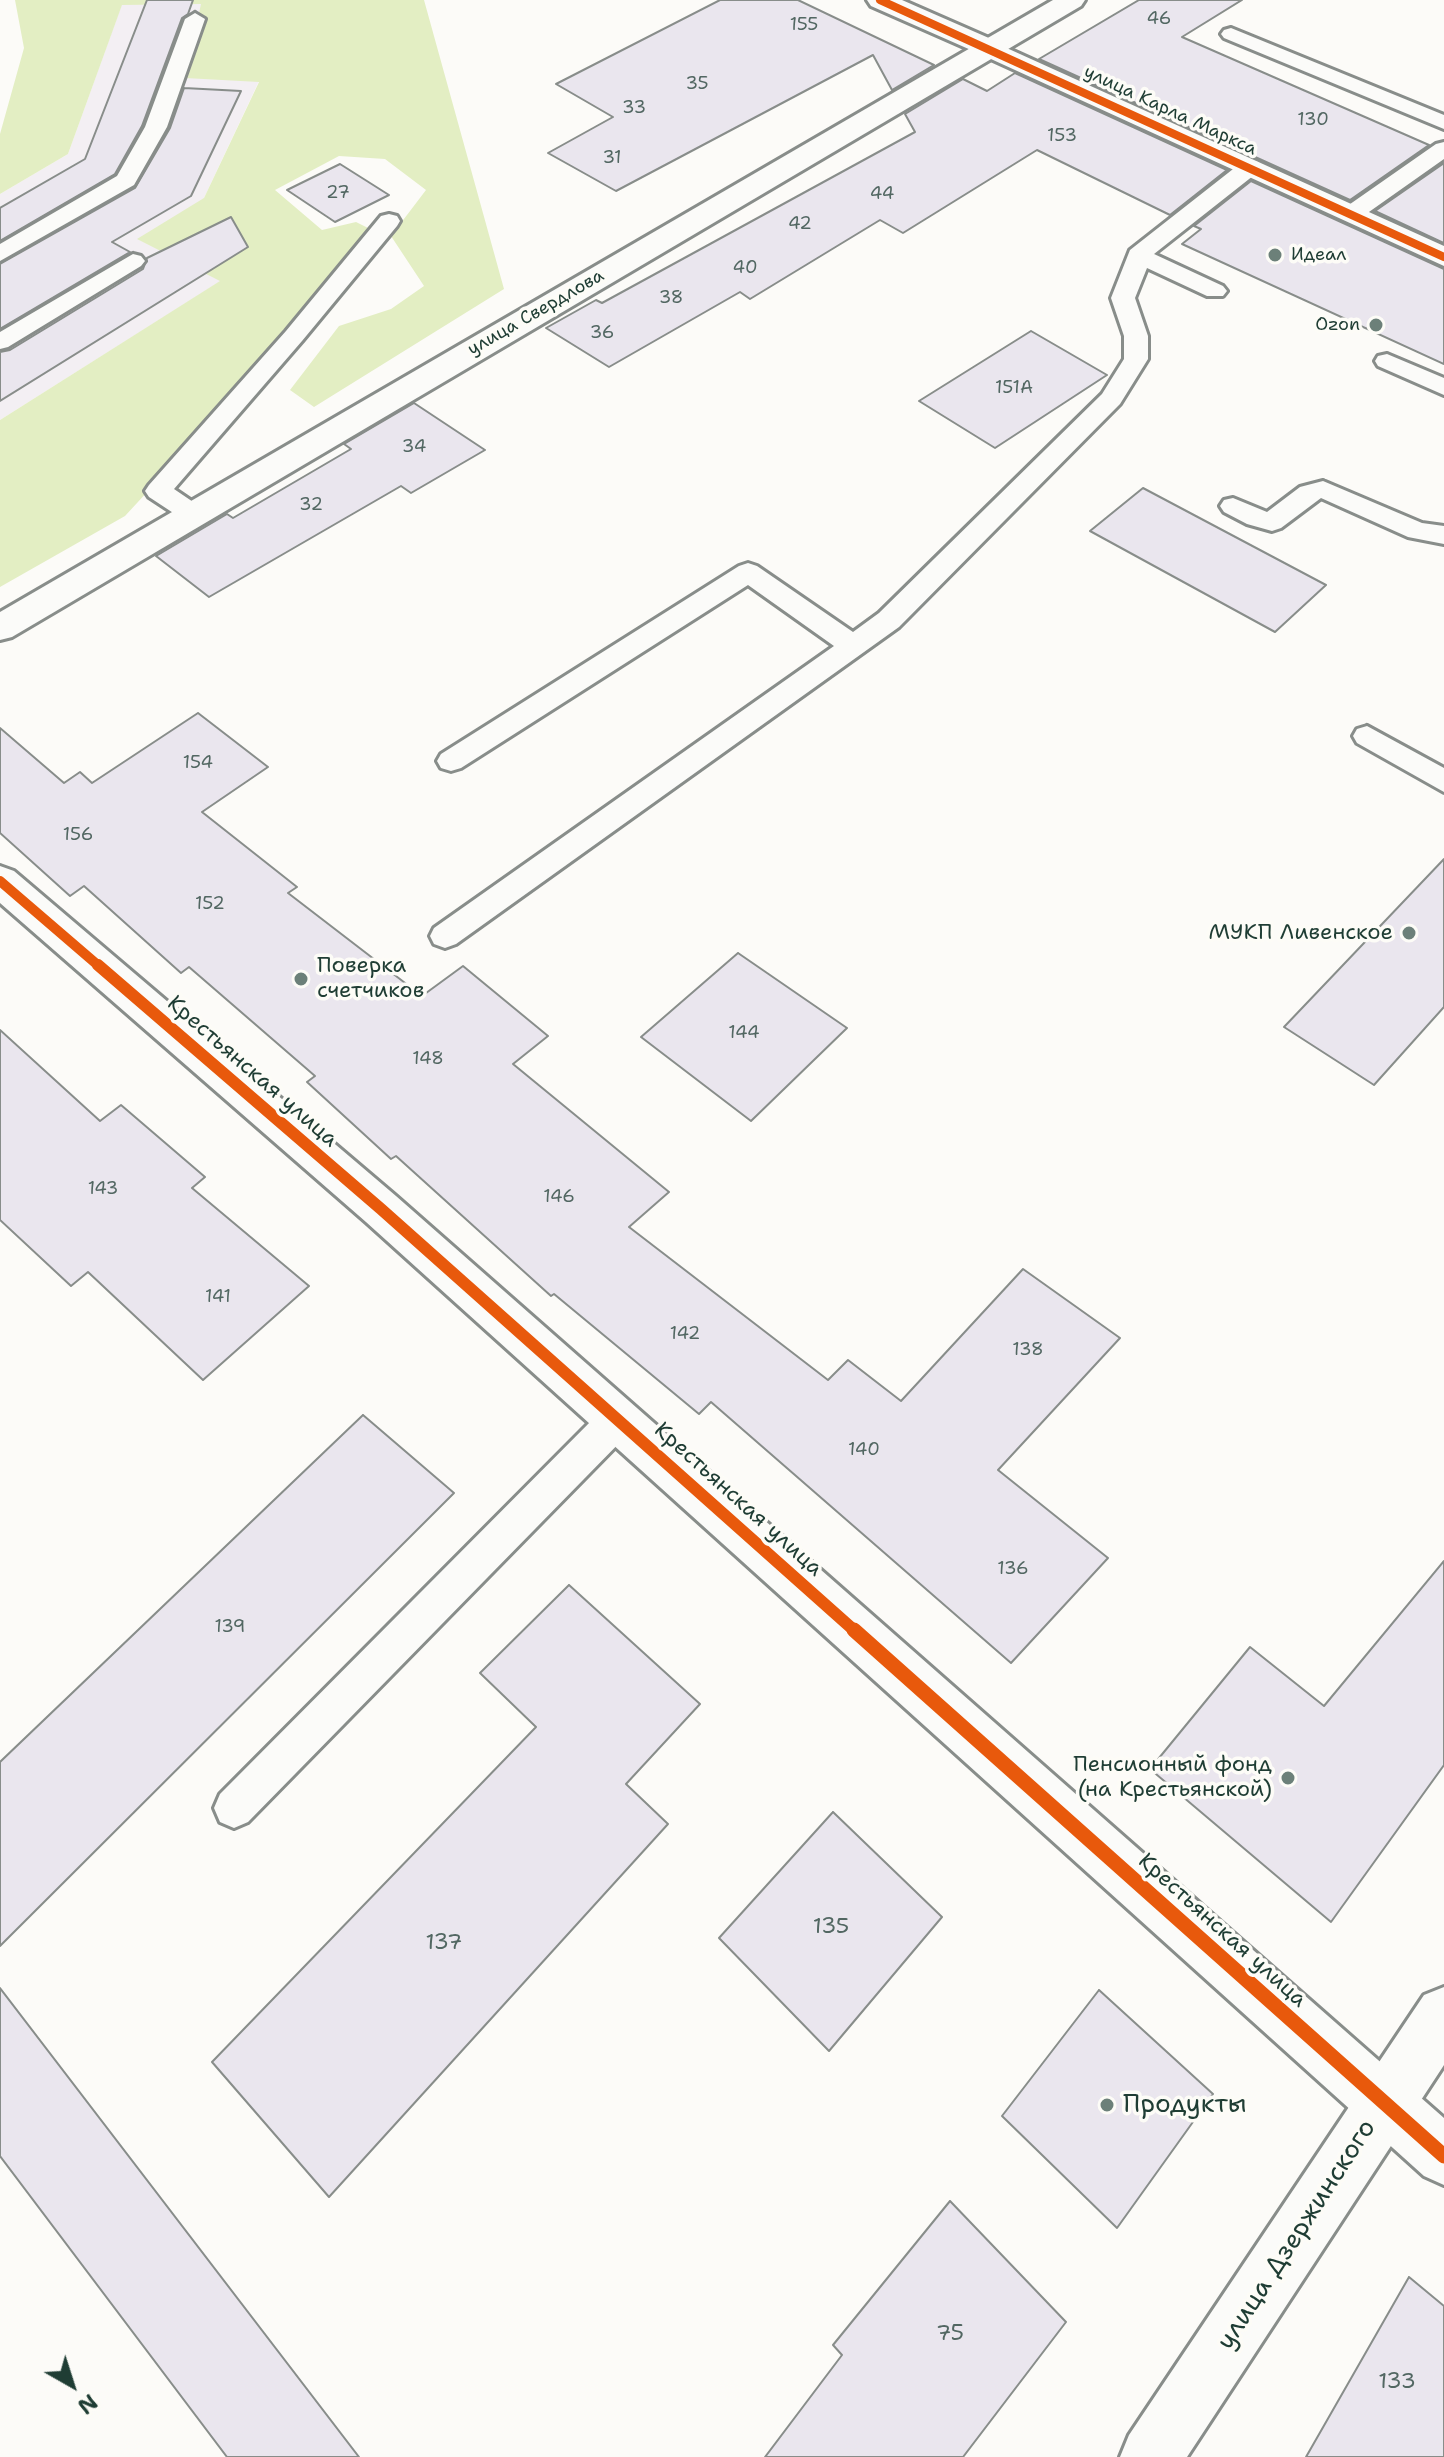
<!DOCTYPE html>
<html>
<head>
<meta charset="utf-8">
<style>
	body { margin:0 }
	#map { position:relative; width:1444px; height:2457px; overflow:hidden; background:#fcfbf8; font-family:"Shantell Sans",sans-serif }
	canvas { display:block }
	.north { position:absolute; left:32px; top:2345px; width:80px; height:80px; -webkit-text-stroke:6px #fdfcf7; paint-order:stroke; rotate:141deg; font-size:22px; font-weight:700; line-height:32px; text-align:center; color:#1f3d34 }
	.north::after { content:''; display:block; margin:auto; width:28px; height:36px; background:#1f3d34; clip-path:polygon(50% 0,100% 100%,50% 72%,0 100%) }
</style>
</head>
<body>
<div id="map">
<canvas width="1444" height="2457"></canvas>
<div class="north">N</div>
</div>
<script>
const g = document.querySelector('canvas').getContext('2d');
g.lineJoin = 'round';
function paint(path, color) { g.fillStyle = color; g.fill(path, 'evenodd'); }
const poly = rows => new Path2D(rows.map(r => 'M' + r).join(''));
function trace(path, color, width, dash) { g.strokeStyle = color; g.lineWidth = width; g.lineCap = dash ? 'butt' : 'round'; g.setLineDash(dash || []); g.stroke(path); }
function write(font, color, halo, rows, align = 'center') {
  g.font = font + ' "Shantell Sans",sans-serif'; g.lineWidth = 7; g.setLineDash([]); g.textBaseline = 'middle'; g.strokeStyle = halo; g.fillStyle = color; for (const [text, x, y, turn = 0] of rows) {
    g.save(); g.translate(x, y); g.rotate((+turn || 0) * Math.PI / 180); g.textAlign = isNaN(turn) ? turn : align; if (halo) g.strokeText(text, 0, 0); g.fillText(text, 0, 0); g.restore();
  }
}
const built = poly([
	[122,4,201,4,259,81,204,198,221,281,0,420,0,194,68,154]
]);
const green = poly([
	[15,0,424,0,504,289,314,407,290,390,339,326,391,309,424,286,391,236,426,190,385,159,339,156,275,190,322,230,356,222,372,230,247,384,125,516,0,587,0,420,220,281,137,239,204,198,259,82,185,78,201,4,122,5,68,154,0,194,0,134,24,48]
]);
const building = poly([
	[147,0,193,0,188,14,182,18,142,126,115,174,0,241,0,208,85,159,147,0],
	[720,0,798,0,934,65,892,90,873,55,616,191,548,153,613,117,556,84,720,0],
	[1139,0,1242,0,1182,37,1429,145,1350,200,1039,59,1139,0],
	[1015,73,1227,170,1170,215,1037,150,903,233,880,220,750,299,740,292,609,367,546,328,596,300,602,303,915,132,905,114,963,79,987,91,1015,73],
	[184,88,241,91,191,196,112,242,130,252,0,329,0,264,135,188,170,128,184,88],
	[1444,163,1444,243,1375,211,1444,163],
	[340,164,389,195,335,222,287,190,340,164],
	[1251,181,1444,269,1444,364,1182,244,1201,229,1194,226,1251,181],
	[231,217,248,247,0,401,0,352,10,350,143,269,147,258,231,217],
	[1031,331,1107,375,995,448,919,401,1031,331],
	[414,403,485,450,411,493,401,486,209,597,156,556,227,514,233,518,351,449,344,444,414,403],
	[1143,488,1326,585,1275,632,1090,531,1143,488],
	[198,713,268,767,202,812,297,887,288,893,422,996,463,966,548,1036,513,1064,669,1192,629,1227,828,1380,848,1360,901,1401,1023,1269,1120,1338,998,1470,1108,1558,1011,1663,711,1402,699,1414,554,1294,551,1296,396,1156,391,1159,307,1082,315,1076,189,967,181,973,84,886,70,896,0,833,0,728,64,783,80,772,92,783,198,713],
	[1444,859,1444,1007,1374,1085,1284,1027,1444,859],
	[738,953,847,1028,751,1121,641,1037,738,953],
	[0,1030,100,1121,121,1105,205,1177,192,1188,309,1286,203,1380,88,1272,71,1286,0,1220,0,1030],
	[363,1415,454,1493,0,1946,0,1762,363,1415],
	[1444,1561,1444,1765,1331,1922,1150,1769,1250,1647,1324,1706,1444,1561],
	[569,1585,700,1704,626,1784,668,1824,329,2197,212,2062,536,1727,480,1673,569,1585],
	[833,1812,942,1917,829,2051,719,1938,833,1812],
	[0,1988,359,2457,227,2457,0,2156,0,1988],
	[1099,1990,1213,2094,1117,2228,1002,2116,1099,1990],
	[950,2201,1066,2322,963,2457,765,2457,842,2355,833,2345,950,2201],
	[1409,2277,1444,2306,1444,2457,1306,2457,1409,2277]
]);
const service = poly([
	[195,13,205,19,167,127,134,185,0,261,0,244,117,176,145,127,185,19,195,13],
	[1231,28,1444,115,1444,129,1224,38,1221,34,1224,30,1231,28],
	[1444,142,1444,159,1359,219,1343,219,1340,214,1343,209,1436,144,1444,142],
	[1250,160,1258,162,1261,167,1258,172,1154,254,1223,286,1227,291,1223,296,1207,296,1147,268,1135,298,1148,336,1148,359,1120,404,899,627,456,944,445,948,434,944,430,936,434,928,834,646,748,585,461,768,451,771,441,768,437,761,441,754,739,566,748,563,757,566,853,632,879,613,1102,394,1124,359,1124,336,1111,298,1130,250,1242,162,1250,160],
	[389,214,397,216,400,221,397,226,302,341,174,489,202,508,206,514,202,520,193,522,184,520,149,497,145,491,149,485,286,331,381,216,389,214],
	[133,254,141,256,145,261,141,266,8,347,0,349,0,332,133,254],
	[1387,354,1444,378,1444,395,1378,366,1375,361,1378,356,1387,354],
	[1323,481,1422,523,1444,526,1444,544,1408,537,1321,498,1281,528,1272,531,1247,524,1224,512,1220,506,1224,500,1233,498,1267,512,1300,487,1323,481],
	[1367,726,1444,768,1444,792,1357,743,1353,736,1357,729,1367,726],
	[618,1403,631,1407,636,1419,631,1431,248,1822,234,1828,220,1822,214,1808,220,1794,605,1407,618,1403]
]);
const minor = poly([
	[867,0,902,0,998,42,1002,48,998,54,989,56,980,54,871,6,867,0],
	[0,866,14,871,396,1196,1444,2118,1444,2185,1424,2176,366,1222,0,903,0,866]
]);
const tertiary = poly([
	[989,40,1444,246,1444,266,980,54,976,48,980,42,989,40],
	[1444,1987,1444,2065,1187,2457,1120,2457,1129,2435,1424,1995,1444,1987]
]);
const secondary = poly([
	[1053,0,1085,0,1081,6,12,637,0,640,0,612,1053,0]
]);
const cyclewayFar3 = poly([
	[880,0,1444,257]
]);
const cyclewayFar2 = poly([
	[0,881,100,967]
]);
const cyclewayFar1 = poly([
	[98,965,381,1209,856,1632]
]);
const cycleway = poly([
	[854,1630,1444,2156]
]);
const markers = [
	[1275,255,8,"#6c8079"],
	[1376,325,8,"#6c8079"],
	[1409,933,8,"#6c8079"],
	[301,979,8,"#6c8079"],
	[1288,1778,8,"#6c8079"],
	[1107,2105,8,"#6c8079"]
];
const numberNames = [
	["46",1159,19],
	["155",804,25],
	["35",697,84],
	["33",634,108],
	["130",1313,120],
	["153",1062,136],
	["31",612,158],
	["27",338,193],
	["44",882,194],
	["42",800,224],
	["40",745,268],
	["38",671,298],
	["36",602,333],
	["151А",1014,388],
	["34",414,447],
	["32",311,505],
	["154",198,763],
	["156",78,835],
	["152",210,904],
	["144",744,1033],
	["148",428,1059],
	["143",103,1189],
	["146",559,1197],
	["141",218,1297],
	["142",685,1334],
	["138",1028,1350],
	["140",864,1450],
	["136",1013,1569],
	["139",230,1627]
];
const farStreetnames = [
	["улица Карла Маркса",1170,111,25],
	["улица Свердлова",536,313,-30]
];
const farPoinames = [
	["Идеал",1291,255],
	["Ozon",1360,325,"right"]
];
const poiNames = [
	["МУКП Ливенское",1393,933],
	["Поверка",317,966,"left"],
	["счетчиков",317,991,"left"],
	["Пенсионный фонд",1272,1765],
	["(на Крестьянской)",1272,1790]
];
const streetNames = [
	["Крестьянская улица",252,1072,41],
	["Крестьянская улица",738,1500,42],
	["Крестьянская улица",1222,1931,42]
];
const nearNumbernames = [
	["135",831,1927],
	["137",444,1943],
	["75",950,2334],
	["133",1397,2382]
];
const nearPoinames = [
	["Продукты",1123,2105]
];
const nearStreetnames = [
	["улица Дзержинского",1297,2235,-57]
];
paint(built, '#f3eff3');
paint(green, '#e3eec3');
paint(building, '#eae6ee');
trace(building, '#888d8a', 2);
trace(service, '#888d8a', 6);
trace(minor, '#888d8a', 6);
trace(tertiary, '#888d8a', 6);
trace(secondary, '#888d8a', 6);
paint(service, '#fbfbf9');
paint(minor, '#fbfbf9');
paint(tertiary, '#fbfbf9');
paint(secondary, '#fbfbf9');
trace(cyclewayFar3, '#e8590c', 8);
trace(cyclewayFar2, '#e8590c', 10);
trace(cyclewayFar1, '#e8590c', 12);
trace(cycleway, '#e8590c', 15);
for (const [x, y, r, color] of markers) { const dot = new Path2D(); dot.arc(x, y, r, 0, 2 * Math.PI); g.fillStyle = color; g.fill(dot); trace(dot, '#fdfcf7', 3); }
write('18px', '#526762', null, numberNames);
write('18px', '#1f3d34', '#fdfcf7', farStreetnames);
write('18px', '#1f3d34', '#fdfcf7', farPoinames, 'left');
write('22px', '#1f3d34', '#fdfcf7', poiNames, 'right');
write('22px', '#1f3d34', '#fdfcf7', streetNames);
write('22px', '#526762', null, nearNumbernames);
write('26px', '#1f3d34', '#fdfcf7', nearPoinames, 'left');
write('26px', '#1f3d34', '#fdfcf7', nearStreetnames);
</script>
</body>
</html>
